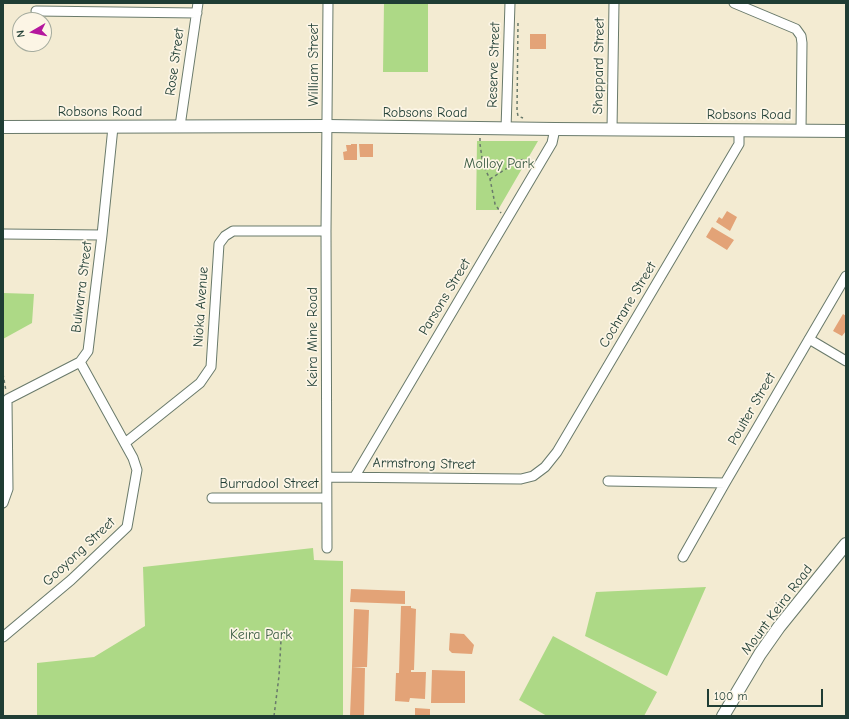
<!DOCTYPE html>
<html>
<head>
<meta charset="utf-8">
<style>
	body { margin:0 }
	#map { position:relative; width:849px; height:719px; overflow:hidden; background:#f3ebd2; font-family:"Comic Neue",sans-serif }
	canvas { display:block }
	.frame { position:absolute; inset:0; border:4px solid #1f3d34; pointer-events:none }
	.north { position:absolute; left:12px; top:12px; width:40px; height:40px; box-sizing:border-box; background:#fcf5e5; border:1px solid #a4ab9e; border-radius:50%; rotate:261deg; font-size:11px; font-weight:700; line-height:16px; text-align:center; color:#1f3d34 }
	.north::after { content:''; display:block; margin:auto; width:14px; height:18px; background:#b5179e; clip-path:polygon(50% 0,100% 100%,50% 72%,0 100%) }
	.scale { position:absolute; left:707px; top:689px; width:116px; height:18px; box-sizing:border-box; border:2px solid #1f3d34; border-top:0; padding-left:5px; font-size:12px; line-height:14px; white-space:nowrap; color:#1f3d34; -webkit-text-stroke:3px #fcf5e5; paint-order:stroke }
</style>
</head>
<body>
<div id="map">
<canvas width="849" height="719"></canvas>
<div class="frame"></div>
<div class="north">N</div>
<div class="scale">100 m</div>
</div>
<script>
const g = document.querySelector('canvas').getContext('2d');
g.lineJoin = 'round';
function paint(path, color) { g.fillStyle = color; g.fill(path, 'evenodd'); }
const poly = rows => new Path2D(rows.map(r => 'M' + r).join(''));
function trace(path, color, width, dash) { g.strokeStyle = color; g.lineWidth = width; g.lineCap = dash ? 'butt' : 'round'; g.setLineDash(dash || []); g.stroke(path); }
function write(font, color, halo, rows, align = 'center') {
  g.font = font + ' "Comic Neue",sans-serif'; g.lineWidth = 3.5; g.setLineDash([]); g.textBaseline = 'middle'; g.strokeStyle = halo; g.fillStyle = color; for (const [text, x, y, turn = 0] of rows) {
    g.save(); g.translate(x, y); g.rotate((+turn || 0) * Math.PI / 180); g.textAlign = isNaN(turn) ? turn : align; if (halo) g.strokeText(text, 0, 0); g.fillText(text, 0, 0); g.restore();
  }
}
const green = poly([
	[384,3,428,3,428,72,383,72],
	[477,141,538,141,498,210,476,210],
	[3,293,34,294,32,323,3,339],
	[313,548,314,560,343,561,343,716,37,716,37,663,94,657,145,626,143,567],
	[706,587,667,676,585,636,596,592],
	[553,636,657,692,644,716,547,716,519,700]
]);
const building = poly([
	[530,34,546,34,546,49,530,49],
	[351,144,357,144,357,160,344,160,343,152,347,151,346,145,351,145],
	[359,144,373,144,373,157,360,157],
	[727,211,737,217,730,231,716,222,719,217,722,219],
	[712,227,734,240,727,250,706,237],
	[843,314,846,316,846,331,842,336,833,331],
	[351,589,405,591,405,604,350,602],
	[401,606,411,606,411,608,416,609,414,670,411,670,411,672,426,672,425,699,410,698,409,702,395,701,396,673,399,673],
	[354,609,369,610,367,667,352,667],
	[450,633,464,634,474,645,472,654,452,653,449,650],
	[352,667,365,668,364,716,350,716],
	[432,670,465,671,465,703,431,703],
	[415,708,430,709,430,716,415,716]
]);
const path = poly([
	[518,23,517,111,518,116,523,118],
	[480,138,480,144,483,165,490,179,495,204,501,213],
	[490,179,520,160,526,159],
	[3,374,6,391],
	[274,716,279,676,281,640,284,628]
]);
const minor = poly([
	[734,3,796,29,801,36,802,43,801,130],
	[36,11,197,13],
	[180,126,198,3],
	[506,129,510,3],
	[612,129,614,3],
	[3,234,102,235],
	[809,339,846,361],
	[3,401,7,401,8,399,80,362,88,351,102,235,113,127],
	[125,443,200,383,211,367,219,244,225,236,233,231,326,231],
	[355,476,552,143,555,129],
	[328,477,521,479,533,476,545,467,557,452,736,149,739,144,739,130],
	[608,481,725,483],
	[212,498,326,498],
	[3,503,8,489,7,401],
	[327,548,326,231,328,3],
	[683,557,725,483,846,276],
	[3,637,71,580,127,527,137,470,133,458,80,362]
]);
const major = poly([
	[3,127,327,126,555,129,846,131],
	[723,716,760,654,779,627,846,544]
]);
const streetNames = [
	["Rose Street",175,62,-82],
	["William Street",314,65,-90],
	["Reserve Street",494,65,-88],
	["Sheppard Street",599,66,-89],
	["Robsons Road",100,112],
	["Robsons Road",425,113],
	["Robsons Road",749,115],
	["Bulwarra Street",82,287,-83],
	["Parsons Street",445,297,-59],
	["Cochrane Street",628,305,-59],
	["Nioka Avenue",201,307,-86],
	["Keira Mine Road",313,337,-90],
	["Poulter Street",752,409,-60],
	["Armstrong Street",424,464,1],
	["Burradool Street",269,484],
	["Gooyong Street",79,552,-43],
	["Mount Keira Road",777,610,-53]
];
const parkNames = [
	["Molloy Park",499,164],
	["Keira Park",261,635]
];
paint(green, '#add986');
paint(building, '#e3a377');
trace(minor, '#697a6b', 11);
trace(major, '#697a6b', 14);
trace(path, '#697a6b', 1.5, [3, 3]);
trace(minor, '#fff', 9);
trace(major, '#fff', 12);
write('14px', '#1f3d34', '#fcf5e5', streetNames);
write('14px', '#3b5c44', '#fcf5e5', parkNames);
</script>
</body>
</html>
